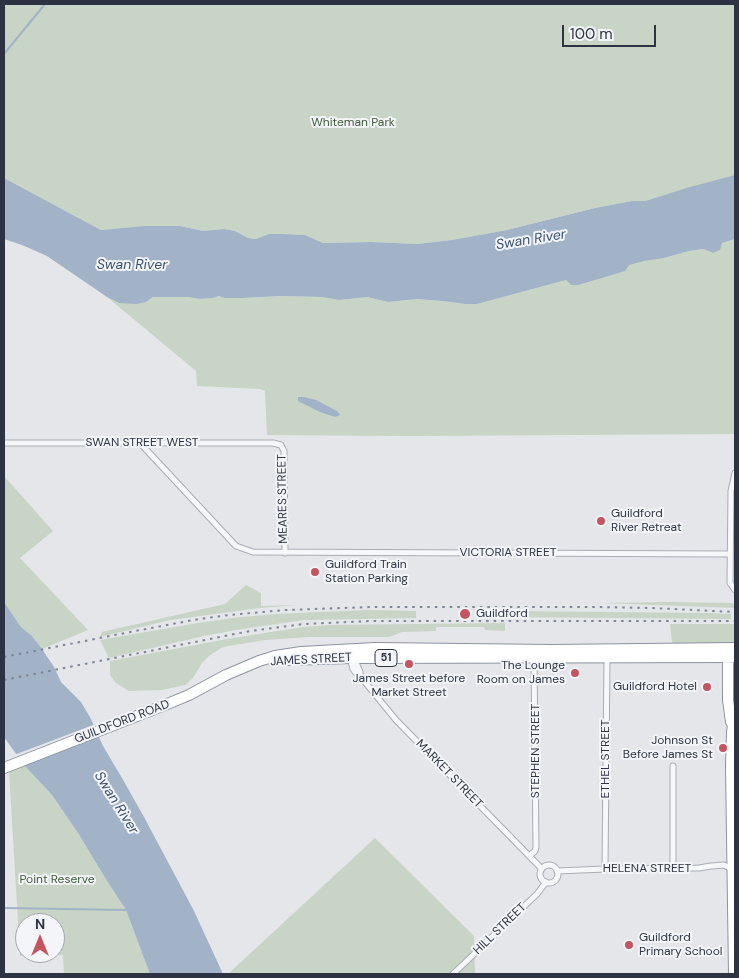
<!DOCTYPE html>
<html>
<head>
<meta charset="utf-8">
<style>
	body { margin:0 }
	#map { position:relative; width:739px; height:978px; overflow:hidden; background:#e4e6ea; font-family:"DM Sans",sans-serif }
	canvas { display:block }
	.frame { position:absolute; inset:0; border:5px solid #2d3342; pointer-events:none }
	.north { position:absolute; left:15px; top:913px; width:50px; height:50px; box-sizing:border-box; background:#f3f5f8; border:1px solid #a4a7af; border-radius:50%; rotate:0deg; font-size:14px; font-weight:700; line-height:20px; text-align:center; color:#2d3342 }
	.north::after { content:''; display:block; margin:auto; width:18px; height:22px; background:#c45460; clip-path:polygon(50% 0,100% 100%,50% 72%,0 100%) }
	.scale { position:absolute; left:562px; top:25px; width:94px; height:22px; box-sizing:border-box; border:2px solid #2d3342; border-top:0; padding-left:6px; font-size:15px; line-height:18px; white-space:nowrap; color:#2d3342; -webkit-text-stroke:4px #f3f5f8; paint-order:stroke }
</style>
</head>
<body>
<div id="map">
<canvas width="739" height="978"></canvas>
<div class="frame"></div>
<div class="north">N</div>
<div class="scale">100 m</div>
</div>
<script>
const g = document.querySelector('canvas').getContext('2d');
g.lineJoin = 'round';
function paint(path, color) { g.fillStyle = color; g.fill(path, 'evenodd'); }
const poly = rows => new Path2D(rows.map(r => 'M' + r).join(''));
function trace(path, color, width, dash) { g.strokeStyle = color; g.lineWidth = width; g.lineCap = dash ? 'butt' : 'round'; g.setLineDash(dash || []); g.stroke(path); }
function write(font, color, halo, rows, align = 'center') {
  g.font = font + ' "DM Sans",sans-serif'; g.lineWidth = 4; g.setLineDash([]); g.textBaseline = 'middle'; g.strokeStyle = halo; g.fillStyle = color; for (const [text, x, y, turn = 0] of rows) {
    g.save(); g.translate(x, y); g.rotate((+turn || 0) * Math.PI / 180); g.textAlign = isNaN(turn) ? turn : align; if (halo) g.strokeText(text, 0, 0); g.fillText(text, 0, 0); g.restore();
  }
}
const green = poly([
	[4,4,735,4,735,175,645,201,632,201,595,208,507,230,452,240,417,244,371,242,323,243,305,235,283,234,269,234,257,239,248,238,235,231,224,229,203,231,180,226,101,230,4,178],
	[735,239,735,434,409,436,267,435,265,391,260,389,197,386,196,371,107,297,119,303,146,302,153,297,188,297,200,299,213,298,219,296,224,298,243,298,281,296,322,297,339,300,367,297,388,302,417,299,442,301,465,304,477,304,566,280,571,285,629,264,657,258,664,258,689,251,703,249,713,253,722,243],
	[4,476,53,531,20,558,88,630,42,649,32,636,21,627,4,602],
	[246,585,261,593,261,606,297,605,260,608,170,620,100,637,102,632,225,604],
	[668,602,732,603,735,604,735,608,603,603],
	[369,610,416,611,416,618,304,620,236,630,204,636,109,658,100,640,198,623,232,618,275,614],
	[505,611,707,613,731,614,731,619,505,617],
	[505,623,505,631,485,630,484,627,436,627,436,631,402,632,389,637,309,637,265,640,228,646,221,648,209,656,202,663,193,678,185,685,162,690,129,691,116,683,110,675,110,661,227,639,303,627,331,625],
	[670,624,735,624,735,644,676,644,672,642],
	[24,765,52,795,78,833,107,881,126,910,150,973,64,973,63,955,20,956,9,771],
	[25,923,55,923,55,953,25,953],
	[375,838,474,936,475,974,228,974]
]);
const water = poly([
	[735,175,735,239,722,243,720,250,713,253,703,249,689,251,664,258,644,261,629,265,625,271,578,285,571,285,566,280,477,304,465,304,442,301,417,299,388,302,367,297,339,300,322,297,281,296,243,298,224,298,219,296,213,298,200,299,188,297,153,297,146,302,136,304,119,303,107,297,47,256,22,245,4,239,4,178,101,230,146,226,180,226,203,231,224,229,235,231,248,238,256,239,269,234,283,234,305,235,323,243,371,242,417,244,452,240,507,230,595,208,632,201,645,201,690,187],
	[298,397,304,397,316,400,337,411,340,415,335,417,320,412,298,401],
	[4,602,21,627,32,636,42,649,54,667,61,682,81,702,91,719,103,746,122,778,144,817,194,911,223,974,150,974,126,910,107,881,78,833,52,795,24,765,4,737]
]);
const pier = poly([
	[96,724,100,734,21,765,14,755]
]);
const stream = poly([
	[4,54,45,4],
	[4,908,126,910]
]);
const street = poly([
	[4,443,273,443,281,445,284,451,285,553],
	[140,443,236,546,253,552,730,554],
	[735,473,731,491,730,583,735,590],
	[350,658,353,669,356,673,360,676,396,720,542,869],
	[355,658,357,665,360,672,360,676],
	[529,856,535,851,536,847,534,656],
	'540 874a9 9 0 1 1 18 0a9 9 0 1 1-18 0Z',
	[605,869,607,657],
	[673,869,673,766],
	[557,871,605,869,699,868,711,866,724,865,732,869],
	[453,974,537,894,546,882]
]);
const highway = poly([
	[728,651,728,700,731,722],
	[288,660,350,658,735,657],
	[4,768,165,705,189,695,226,675,259,661,275,656,301,652,375,648,551,650,735,648],
	[734,974,731,766,732,732,735,711]
]);
const rail = poly([
	[4,657,130,632,199,619,229,615,285,610,371,607,596,607,652,608,735,612],
	[4,680,250,631,304,624,371,621,735,621]
]);
const markers = [
	[601,521,5,"#c45460"],
	[315,572,5,"#c45460"],
	[465,614,6,"#c45460"],
	[409,664,5,"#c45460"],
	[575,673,5,"#c45460"],
	[707,687,5,"#c45460"],
	[723,748,5,"#c45460"],
	[629,945,5,"#c45460"]
];
const shields = [
	[386,658,22]
];
const shieldNames = [
	["51",386,658]
];
const parkNames = [
	["Whiteman Park",353,123],
	["Point Reserve",57,880]
];
const streetNames = [
	["SWAN STREET WEST",142,443],
	["MEARES STREET",283,499,-91],
	["VICTORIA STREET",508,553],
	["JAMES STREET",311,660,-3],
	["GUILDFORD ROAD",122,722,-21],
	["STEPHEN STREET",536,751,-90],
	["ETHEL STREET",606,759,-90],
	["MARKET STREET",449,774,46],
	["HELENA STREET",647,869],
	["HILL STREET",500,929,-44]
];
const poiNames = [
	["Guildford",611,514],
	["River Retreat",611,528],
	["Guildford Train",325,565],
	["Station Parking",325,579],
	["Guildford",476,614],
	["The Lounge",565,666,"right"],
	["Room on James",565,680,"right"],
	["James Street before",409,679,"center"],
	["Market Street",409,693,"center"],
	["Guildford Hotel",697,687,"right"],
	["Johnson St",713,741,"right"],
	["Before James St",713,755,"right"],
	["Guildford",639,938],
	["Primary School",639,952]
];
const waterNames = [
	["Swan River",531,240,-9],
	["Swan River",132,265],
	["Swan River",116,803,58]
];
paint(green, '#c8d4c5');
paint(water, '#a2b3c7');
paint(pier, '#e4e6ea');
trace(stream, '#a2b3c7', 2);
trace(street, '#a9adb4', 7);
trace(highway, '#8c93a0', 12);
trace(street, '#f6f7f9', 5);
trace(highway, '#fff', 10);
trace(rail, '#7e8593', 2, [2.5, 5]);
for (const [x, y, r, color] of markers) { const dot = new Path2D(); dot.arc(x, y, r, 0, 2 * Math.PI); g.fillStyle = color; g.fill(dot); trace(dot, '#f3f5f8', 2); }
for (const [x, y, w] of shields) { const box = new Path2D(); box.roundRect(x - w / 2, y - 8.5, w, 17, 4); g.fillStyle = '#f3f5f8'; g.fill(box); trace(box, '#2d3342', 1); }
write('bold 11px', '#2d3342', null, shieldNames);
write('12px', '#405c3b', '#f3f5f8', parkNames);
write('12px', '#2d3342', '#f3f5f8', streetNames);
write('12px', '#2d3342', '#f3f5f8', poiNames, 'left');
write('italic 14px', '#3a5172', '#f3f5f8', waterNames);
</script>
</body>
</html>
